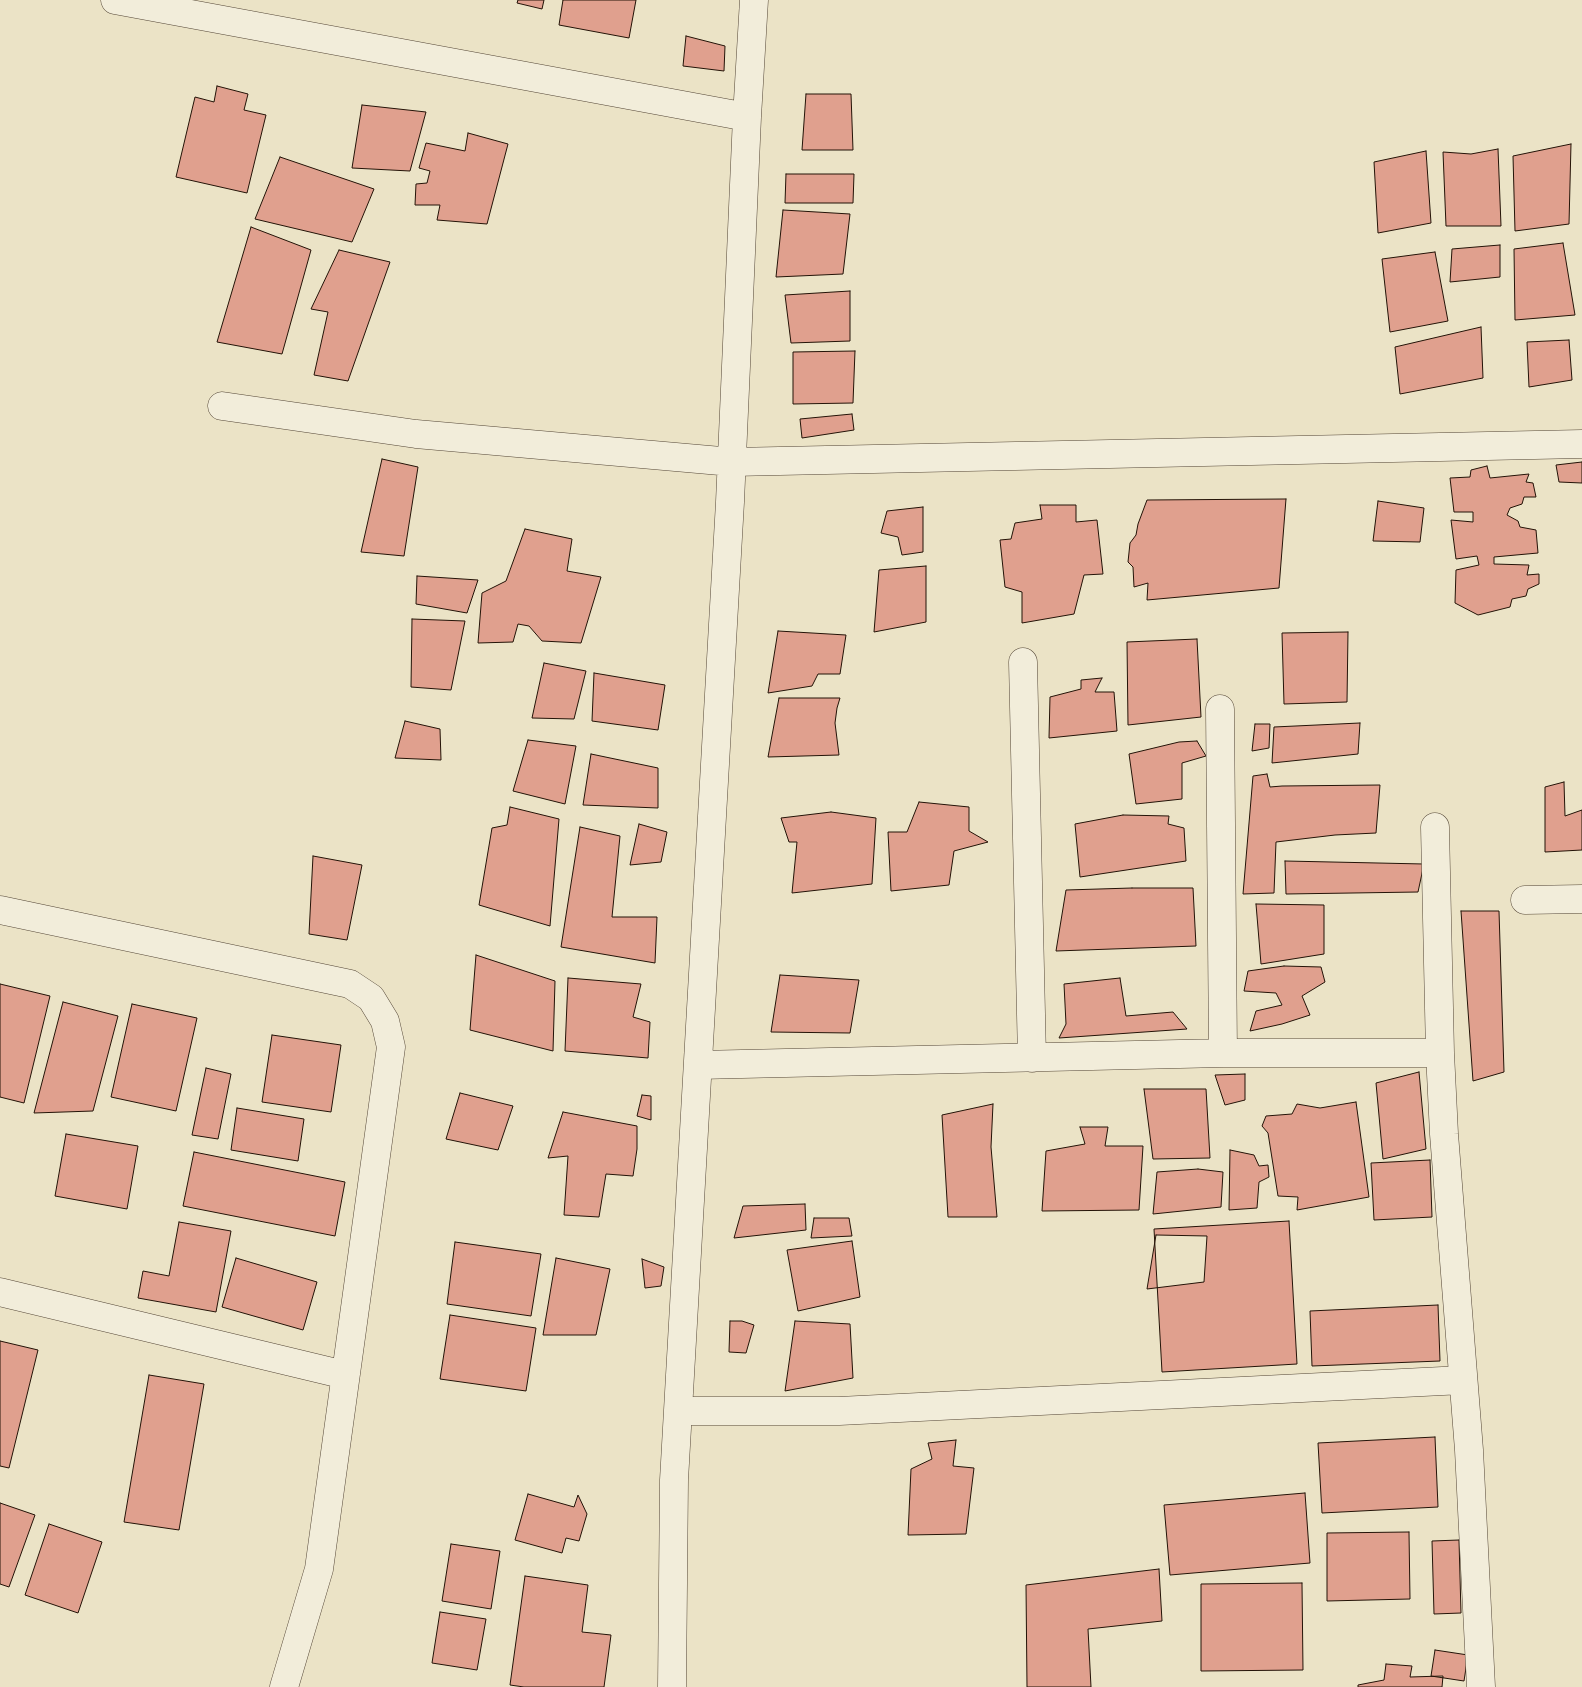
<!DOCTYPE html>
<html>
<head>
<meta charset="utf-8">
<style>
	body { margin:0 }
	canvas { display:block; background:#ebe3c6 }
</style>
</head>
<body>
<canvas width="1582" height="1687"></canvas>
<script>
const g = document.querySelector('canvas').getContext('2d');
g.lineJoin = 'round';
function paint(path, color) { g.fillStyle = color; g.fill(path, 'evenodd'); }
const poly = rows => new Path2D(rows.map(r => 'M' + r).join(''));
function trace(path, color, width, dash) { g.strokeStyle = color; g.lineWidth = width; g.lineCap = dash ? 'butt' : 'round'; g.setLineDash(dash || []); g.stroke(path); }
const building = poly([
	[518,0,544,0,542,9,517,3,518,0],
	[563,0,636,0,629,38,559,25,563,0],
	[686,36,725,46,724,71,683,66,686,36],
	[217,86,248,94,244,110,266,115,247,193,176,177,195,97,214,102,217,86],
	[806,94,851,94,853,150,802,150,806,94],
	[362,105,426,112,410,171,352,168,362,105],
	[468,133,508,144,487,224,437,220,440,205,415,205,416,184,427,183,430,171,419,168,426,143,465,151,468,133],
	[1571,144,1569,224,1515,231,1513,156,1571,144],
	[1498,149,1501,226,1446,226,1443,152,1471,154,1498,149],
	[1426,151,1431,223,1378,233,1374,162,1426,151],
	[280,157,374,189,352,242,255,219,280,157],
	[786,174,854,174,853,203,785,203,786,174],
	[783,210,850,214,843,274,776,277,783,210],
	[251,227,311,250,282,354,217,342,251,227],
	[1563,243,1575,315,1515,320,1514,249,1563,243],
	[1500,245,1500,277,1450,282,1452,249,1500,245],
	[339,250,390,262,348,381,314,375,328,312,311,309,339,250],
	[1435,252,1448,321,1390,332,1382,259,1435,252],
	[850,291,850,341,791,343,785,295,850,291],
	[1481,327,1483,378,1400,394,1395,347,1481,327],
	[1569,340,1572,380,1529,387,1527,342,1569,340],
	[855,351,853,403,793,404,793,352,855,351],
	[852,414,854,430,802,438,800,419,852,414],
	[382,459,418,467,404,556,361,552,382,459],
	[1582,462,1582,483,1559,482,1556,465,1582,462],
	[1487,466,1490,478,1529,474,1526,482,1533,483,1536,497,1524,497,1522,504,1510,508,1507,515,1518,521,1520,527,1536,530,1538,553,1494,557,1494,564,1529,565,1527,575,1539,574,1539,584,1528,589,1526,596,1512,599,1510,607,1478,615,1455,603,1456,570,1479,565,1477,556,1456,559,1451,520,1473,522,1473,512,1454,512,1450,478,1470,477,1471,470,1487,466],
	[1286,499,1279,588,1147,600,1148,583,1134,587,1133,567,1128,562,1130,543,1136,535,1138,524,1147,500,1286,499],
	[1378,501,1424,508,1420,542,1373,541,1378,501],
	[1040,505,1076,505,1076,522,1097,520,1103,574,1084,575,1074,614,1022,623,1022,592,1005,587,1000,540,1011,539,1015,523,1042,519,1040,505],
	[923,507,923,552,902,555,898,537,881,533,887,511,923,507],
	[525,529,572,539,567,571,601,577,581,643,542,641,529,626,518,624,513,642,478,643,482,593,506,581,525,529],
	[926,566,926,622,874,632,879,570,926,566],
	[417,576,478,580,467,613,416,604,417,576],
	[412,619,465,621,451,690,411,687,412,619],
	[778,631,846,635,840,674,818,674,812,686,768,693,778,631],
	[1348,632,1347,702,1284,704,1282,633,1348,632],
	[1197,639,1201,717,1128,725,1127,642,1197,639],
	[544,663,586,671,574,719,532,718,544,663],
	[594,673,665,685,658,730,592,721,594,673],
	[1102,678,1095,692,1114,692,1117,731,1049,738,1050,697,1081,689,1081,680,1102,678],
	[779,698,840,698,837,708,835,723,839,755,768,757,779,698],
	[405,721,440,729,441,760,395,758,405,721],
	[1360,723,1358,754,1272,763,1274,727,1360,723],
	[1255,724,1270,724,1269,748,1252,751,1255,724],
	[528,740,576,746,565,804,513,791,528,740],
	[1197,741,1206,756,1182,763,1182,799,1136,804,1129,754,1179,742,1197,741],
	[591,754,658,768,658,808,583,805,591,754],
	[1267,774,1270,787,1282,786,1380,785,1376,833,1335,835,1276,842,1274,893,1243,894,1253,776,1267,774],
	[1564,782,1565,816,1582,810,1582,850,1545,852,1545,787,1564,782],
	[919,802,969,807,969,831,988,842,954,851,949,885,891,891,888,832,907,832,919,802],
	[510,807,559,819,550,926,479,905,492,828,507,825,510,807],
	[831,812,876,818,872,884,792,893,797,842,789,842,781,818,831,812],
	[1123,815,1169,816,1168,824,1184,828,1186,861,1080,877,1075,824,1123,815],
	[639,824,667,832,661,862,630,865,639,824],
	[580,827,620,836,612,917,657,917,655,963,561,947,580,827],
	[313,856,362,865,347,940,309,934,313,856],
	[1285,861,1424,864,1418,892,1286,894,1285,861],
	[1132,888,1193,888,1196,946,1056,951,1066,890,1132,888],
	[1256,904,1324,905,1324,954,1261,964,1256,904],
	[1461,911,1499,911,1504,1072,1473,1081,1461,911],
	[476,955,555,981,553,1051,470,1030,476,955],
	[1284,966,1321,967,1325,982,1302,996,1310,1015,1282,1024,1250,1031,1256,1011,1282,1005,1276,993,1244,991,1248,971,1284,966],
	[780,975,859,980,850,1033,771,1032,780,975],
	[568,978,641,984,633,1017,650,1022,648,1058,565,1051,568,978],
	[1120,978,1126,1016,1173,1012,1187,1029,1059,1038,1066,1024,1064,984,1120,978],
	[0,984,50,996,24,1103,0,1097,0,984],
	[63,1002,118,1016,93,1111,34,1113,63,1002],
	[132,1004,197,1018,176,1111,111,1097,132,1004],
	[272,1035,341,1045,331,1112,262,1102,272,1035],
	[206,1068,231,1074,218,1139,192,1135,206,1068],
	[1419,1072,1426,1149,1383,1159,1376,1083,1419,1072],
	[1245,1074,1245,1100,1225,1105,1215,1075,1245,1074],
	[1144,1089,1206,1089,1210,1158,1153,1159,1144,1089],
	[460,1093,513,1106,498,1150,446,1139,460,1093],
	[642,1095,651,1096,651,1120,637,1116,642,1095],
	[1356,1102,1369,1197,1297,1210,1298,1197,1278,1196,1268,1133,1262,1126,1266,1116,1292,1114,1297,1104,1320,1108,1356,1102],
	[993,1104,991,1147,997,1217,948,1217,942,1115,993,1104],
	[237,1108,304,1119,298,1161,231,1150,237,1108],
	[563,1112,637,1126,637,1149,633,1176,606,1174,599,1217,564,1215,568,1156,548,1158,563,1112],
	[1080,1127,1108,1127,1105,1146,1143,1146,1139,1210,1042,1211,1046,1151,1085,1144,1080,1127],
	[66,1134,138,1146,127,1209,55,1196,66,1134],
	[1230,1150,1254,1155,1259,1166,1268,1165,1269,1177,1259,1182,1257,1208,1229,1210,1230,1150],
	[194,1152,345,1182,335,1236,183,1206,194,1152],
	[1430,1160,1432,1217,1374,1220,1371,1163,1430,1160],
	[1198,1169,1223,1172,1221,1207,1153,1214,1157,1172,1198,1169],
	[805,1204,806,1230,734,1238,743,1206,805,1204],
	[814,1218,849,1218,852,1236,811,1238,814,1218],
	[1289,1221,1297,1364,1162,1372,1154,1229,1289,1221],
	[179,1222,231,1231,216,1312,138,1298,143,1271,169,1276,179,1222],
	[1156,1235,1207,1236,1204,1282,1147,1289,1156,1235],
	[852,1241,860,1297,798,1311,787,1250,852,1241],
	[455,1242,541,1254,531,1316,447,1304,455,1242],
	[236,1258,317,1282,303,1330,222,1307,236,1258],
	[556,1258,610,1269,596,1335,543,1335,556,1258],
	[642,1259,664,1267,661,1286,645,1288,642,1259],
	[1438,1305,1440,1361,1312,1366,1310,1311,1438,1305],
	[450,1315,536,1328,526,1391,440,1379,450,1315],
	[730,1321,742,1321,754,1325,746,1353,729,1352,730,1321],
	[795,1321,850,1324,853,1378,785,1391,795,1321],
	[0,1341,38,1350,9,1468,0,1466,0,1341],
	[149,1375,204,1384,179,1530,124,1522,149,1375],
	[1435,1437,1438,1507,1322,1513,1318,1443,1435,1437],
	[956,1440,953,1466,974,1468,966,1534,908,1535,911,1469,932,1459,928,1443,956,1440],
	[1305,1493,1310,1563,1170,1575,1164,1505,1305,1493],
	[528,1494,574,1507,578,1495,587,1514,579,1541,566,1538,562,1553,515,1540,528,1494],
	[0,1503,35,1515,9,1587,0,1584,0,1503],
	[49,1524,102,1542,78,1613,25,1595,49,1524],
	[1409,1532,1410,1599,1327,1601,1327,1533,1409,1532],
	[1459,1540,1461,1613,1434,1614,1432,1541,1459,1540],
	[451,1544,500,1551,491,1609,442,1601,451,1544],
	[1159,1569,1162,1621,1088,1629,1091,1687,1027,1687,1026,1585,1159,1569],
	[525,1576,588,1585,582,1632,611,1635,604,1687,524,1687,510,1685,525,1576],
	[1302,1583,1303,1670,1201,1671,1201,1584,1302,1583],
	[440,1612,486,1619,477,1670,432,1663,440,1612],
	[1435,1650,1468,1655,1464,1681,1431,1676,1435,1650],
	[1386,1664,1412,1666,1410,1677,1443,1676,1442,1687,1358,1687,1358,1685,1384,1680,1386,1664]
]);
const minor = poly([
	[115,0,747,117],
	[222,406,416,434,732,462,1582,444],
	[1023,662,1032,1058],
	[1220,709,1223,1053],
	[1435,827,1440,1053,1444,1134,1469,1450,1481,1687],
	[1525,900,1582,899],
	[0,910,350,984,371,998,385,1021,391,1047,319,1569,284,1687],
	[698,1065,1223,1053,1440,1053],
	[0,1292,345,1375],
	[679,1411,839,1411,1463,1380],
	[672,1687,674,1480,730,502,747,117,754,0]
]);
paint(building, '#e0a08e');
trace(building, '#231307', 1);
trace(minor, '#554737', 29);
trace(minor, '#f2edda', 28);
</script>
</body>
</html>
